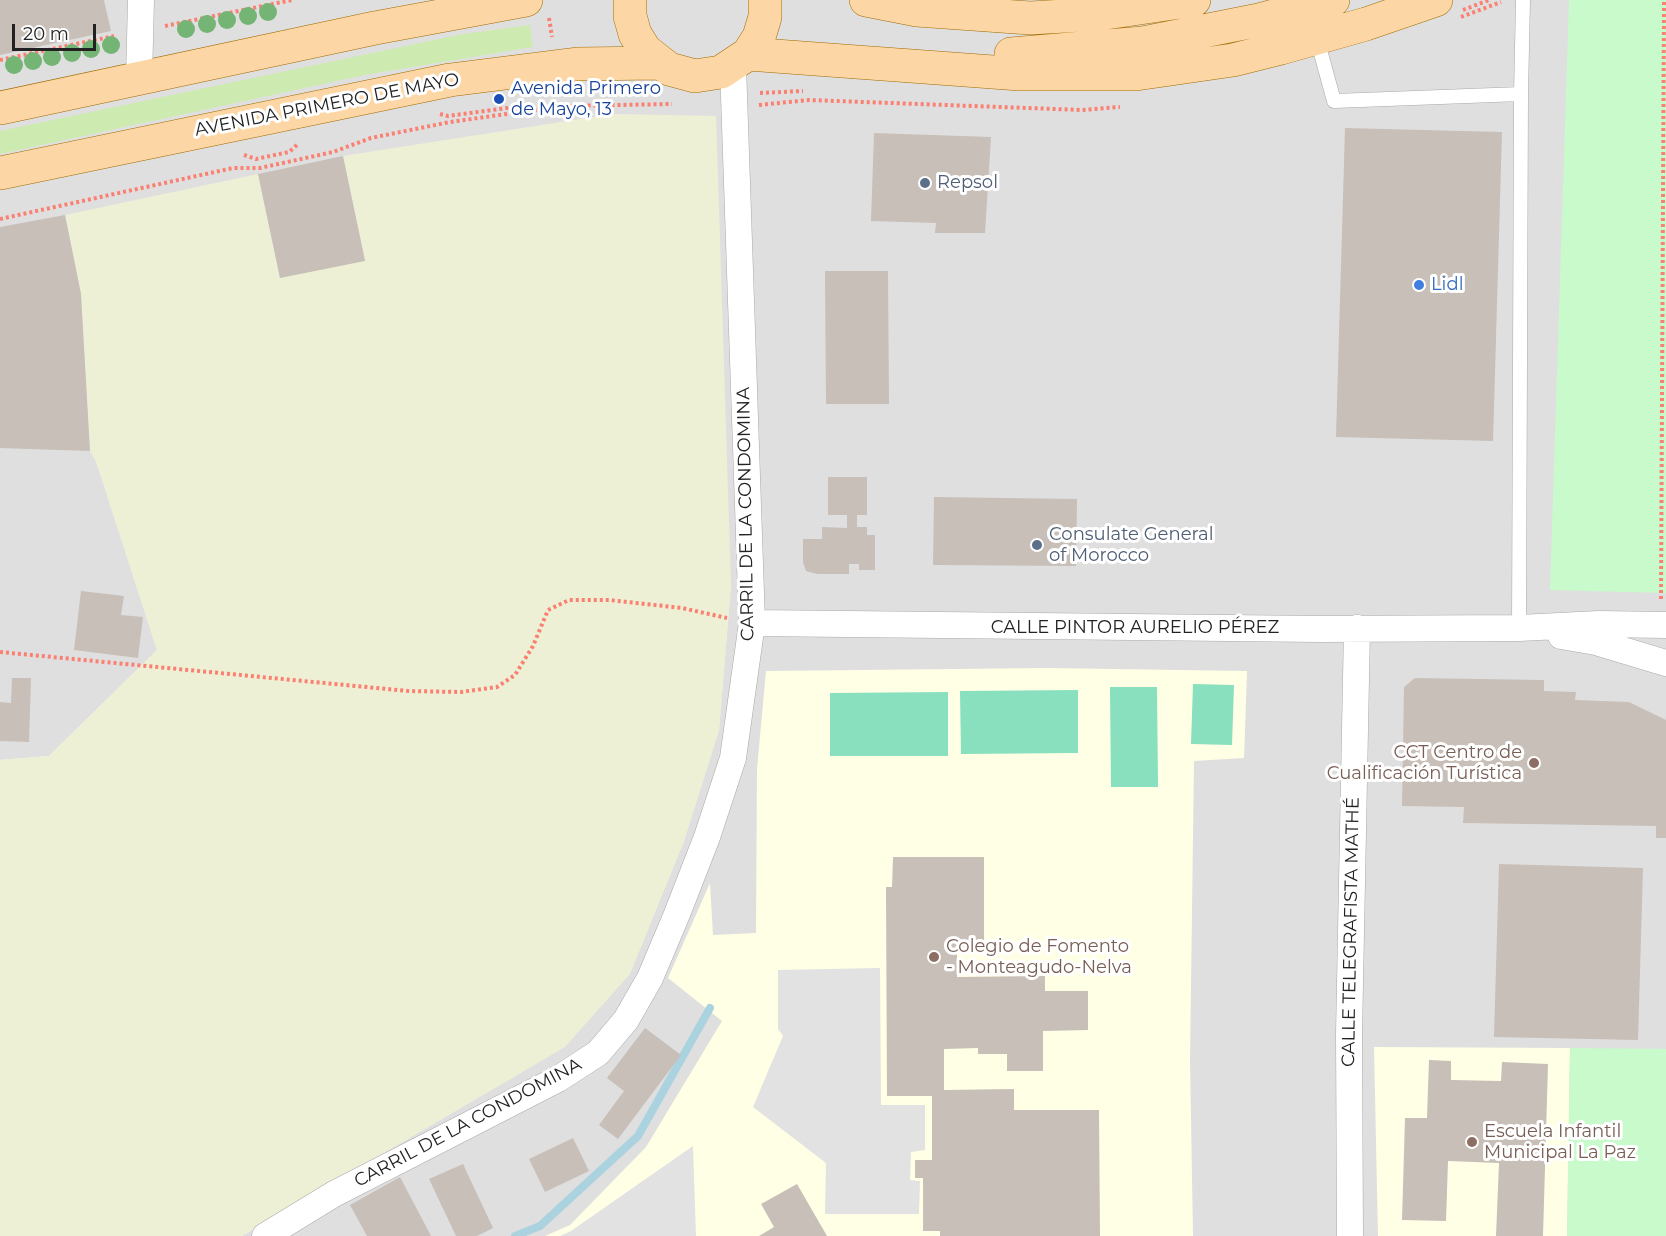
<!DOCTYPE html>
<html>
<head>
<meta charset="utf-8">
<style>
	body { margin:0 }
	#map { position:relative; width:1666px; height:1236px; overflow:hidden; background:#f2efe9; font-family:Montserrat,sans-serif }
	canvas { display:block }
	.scale { position:absolute; left:12px; top:24px; width:84px; height:27px; box-sizing:border-box; border:3px solid #222; border-top:0; padding-left:8px; font-size:18px; line-height:21px; white-space:nowrap; color:#222; -webkit-text-stroke:4px #fff; paint-order:stroke }
</style>
</head>
<body>
<div id="map">
<canvas width="1666" height="1236"></canvas>
<div class="scale">20 m</div>
</div>
<script>
const g = document.querySelector('canvas').getContext('2d');
g.lineJoin = 'round';
function paint(path, color) { g.fillStyle = color; g.fill(path, 'evenodd'); }
const poly = rows => new Path2D(rows.map(r => 'M' + r).join(''));
function trace(path, color, width, dash) { g.strokeStyle = color; g.lineWidth = width; g.lineCap = dash ? 'butt' : 'round'; g.setLineDash(dash || []); g.stroke(path); }
function write(font, color, halo, rows, align = 'center') {
  g.font = font + ' Montserrat,sans-serif'; g.lineWidth = 6; g.setLineDash([]); g.textBaseline = 'middle'; g.strokeStyle = halo; g.fillStyle = color; for (const [text, x, y, turn = 0] of rows) {
    g.save(); g.translate(x, y); g.rotate((+turn || 0) * Math.PI / 180); g.textAlign = isNaN(turn) ? turn : align; if (halo) g.strokeText(text, 0, 0); g.fillText(text, 0, 0); g.restore();
  }
}
const residential = poly([
	[0,0,1666,0,1666,1236,242,1236,564,1047,683,844,719,730,731,585,365,261,280,278,81,294,90,451,96,461,157,650,49,756,0,760]
]);
const education = poly([
	[1047,668,1247,671,1244,758,1194,761,1190,1060,1193,1236,545,1236,570,1225,646,1147,722,1021,668,978,710,883,713,935,756,933,757,769,766,671],
	[1374,1047,1570,1048,1567,1236,1378,1236]
]);
const farmland = poly([
	[612,114,716,116,731,585,719,730,683,844,630,974,565,1047,242,1236,0,1236,0,760,49,756,157,650,96,461,90,451,81,294,65,215,258,174,280,278,365,260,343,156]
]);
const grass = poly([
	[530,25,533,47,365,75,0,154,0,131,463,34]
]);
const park = poly([
	[1569,0,1666,0,1666,593,1550,590],
	[1570,1048,1666,1049,1666,1236,1567,1236]
]);
const pitch = poly([
	[1193,684,1234,685,1232,745,1191,744],
	[1110,687,1157,687,1158,787,1111,787],
	[1078,690,1078,753,961,754,960,691],
	[948,692,948,756,830,756,830,693]
]);
const parking = poly([
	[880,968,881,1105,925,1105,925,1150,911,1152,910,1180,920,1181,919,1214,825,1214,826,1163,753,1107,783,1036,778,1029,778,970],
	[693,1146,696,1236,560,1236,571,1231]
]);
const stream = poly([
	[515,1236,540,1226,638,1136,710,1008]
]);
const building = poly([
	[0,0,104,0,111,31,0,55],
	[1345,128,1502,132,1493,441,1336,437],
	[874,133,991,137,985,233,935,233,936,223,871,221],
	[343,156,365,261,280,278,258,174],
	[65,215,81,294,90,451,0,448,0,227],
	[825,271,888,271,889,404,826,404],
	[828,477,867,477,867,515,857,515,857,527,867,527,867,535,875,535,875,570,859,570,859,564,849,564,849,574,817,574,806,571,803,562,803,539,822,539,822,527,847,528,847,515,828,515],
	[934,497,1077,499,1076,566,933,565],
	[81,591,124,596,121,615,143,617,138,658,74,650],
	[12,678,31,678,29,742,0,741,0,702,11,703],
	[1415,678,1544,680,1544,691,1576,692,1575,700,1629,702,1666,720,1666,838,1656,838,1656,826,1463,823,1464,807,1402,806,1404,687],
	[893,857,984,857,984,947,957,947,957,977,1045,976,1045,991,1088,991,1088,1030,1043,1031,1043,1071,1007,1071,1007,1054,978,1054,978,1048,944,1049,944,1090,1014,1089,1014,1110,1099,1110,1100,1236,940,1236,940,1231,923,1231,923,1178,915,1178,915,1160,932,1160,932,1096,887,1096,886,887,892,887],
	[1499,864,1643,868,1638,1040,1494,1037],
	[645,1028,681,1055,618,1139,599,1125,624,1091,607,1078],
	[1429,1060,1451,1061,1451,1080,1501,1081,1502,1062,1548,1064,1543,1236,1496,1236,1499,1163,1448,1161,1446,1221,1402,1220,1405,1118,1427,1118],
	[573,1138,589,1171,545,1192,529,1159],
	[463,1164,493,1228,477,1236,456,1236,429,1179],
	[400,1177,431,1236,367,1236,350,1205],
	[797,1184,827,1236,759,1236,774,1227,761,1204]
]);
const path = poly([
	[1463,10,1489,0],
	[1461,17,1501,2],
	[549,18,552,37],
	[165,26,292,0],
	[0,60,114,36],
	[760,93,803,91],
	[759,105,809,100,1082,110,1120,107],
	[440,114,448,116,522,106,527,103],
	[244,155,256,159,289,152,298,144],
	[0,219,233,168,260,168,333,152,371,138,450,122,563,106,672,104],
	[1661,599,1664,0],
	[0,652,408,691,461,692,497,687,515,675,533,646,548,610,569,600,609,600,682,608,727,618]
]);
const lane = poly([
	[1317,39,1334,101,1521,94,1519,628],
	[1521,94,1523,0]
]);
const street = poly([
	[139,79,141,0],
	[752,623,1321,629,1519,628,1599,624,1666,625],
	[1561,636,1596,642,1666,663],
	[265,1236,334,1194,558,1079,598,1053,626,1020,650,978,677,914,707,837,733,758,752,623,733,66],
	[1350,1236,1349,1034,1357,628]
]);
const primary = poly([
	[630,0,630,16,635,34,645,50,669,69,695,76,721,72,748,54,759,37,765,17,765,0],
	[866,0,917,10,1030,18,1099,14,1194,0],
	[748,54,1020,74,1136,74,1233,60,1281,48,1366,24,1436,0],
	[1011,54,1143,43,1259,20,1333,0],
	[0,108,375,28,526,0],
	[0,173,450,80,577,64,658,63]
]);
const trees = [
	[268,12],
	[248,16],
	[227,20],
	[207,24],
	[186,29],
	[111,45],
	[91,49],
	[72,53],
	[52,57],
	[33,61],
	[14,65]
];
const markers = [
	[499,99,6,"#1a4fb4"],
	[925,183,6,"#5c6f8a"],
	[1419,285,6,"#3f7fe0"],
	[1037,545,6,"#5c6f8a"],
	[1534,763,6,"#8d6e63"],
	[934,957,6,"#8d6e63"],
	[1472,1142,6,"#8d6e63"]
];
const transitNames = [
	["Avenida Primero",511,89],
	["de Mayo, 13",511,110]
];
const streetNames = [
	["AVENIDA PRIMERO DE MAYO",327,105,-11],
	["CARRIL DE LA CONDOMINA",746,514,-91],
	["CALLE PINTOR AURELIO PÉREZ",1135,628],
	["CALLE TELEGRAFISTA MATHÉ",1351,932,-89],
	["CARRIL DE LA CONDOMINA",468,1123,-28]
];
const serviceNames = [
	["Repsol",937,183],
	["Consulate General",1049,535],
	["of Morocco",1049,556]
];
const shopNames = [
	["Lidl",1431,285]
];
const educationNames = [
	["CCT Centro de",1522,753,"right"],
	["Cualificación Turística",1522,774,"right"],
	["Colegio de Fomento",946,947],
	["- Monteagudo-Nelva",946,968],
	["Escuela Infantil",1484,1132],
	["Municipal La Paz",1484,1153]
];
paint(residential, '#e0dfdf');
paint(education, '#ffffe5');
paint(farmland, '#eef0d5');
paint(grass, '#cdebb0');
paint(park, '#c8facc');
paint(pitch, '#88e0be');
paint(parking, '#e2e2e2');
trace(stream, '#aad3df', 8);
paint(building, '#c7bfb8');
trace(lane, '#a9a9a9', 15);
trace(street, '#a9a9a9', 27);
trace(primary, '#a06b00', 34);
trace(path, '#fa8072', 4, [3, 3]);
trace(lane, '#fff', 14);
trace(street, '#fff', 26);
trace(primary, '#fcd6a4', 33);
g.fillStyle = '#74b475';
for (const [x, y] of trees) { g.beginPath(); g.arc(x, y, 9, 0, 2 * Math.PI); g.fill(); }
for (const [x, y, r, color] of markers) { const dot = new Path2D(); dot.arc(x, y, r, 0, 2 * Math.PI); g.fillStyle = color; g.fill(dot); trace(dot, '#fff', 2); }
write('18px', '#164399', '#fff', transitNames, 'left');
write('18px', '#222', '#fff', streetNames);
write('18px', '#4e5e75', '#fff', serviceNames, 'left');
write('18px', '#366cbe', '#fff', shopNames, 'left');
write('18px', '#785e54', '#fff', educationNames, 'left');
</script>
</body>
</html>
